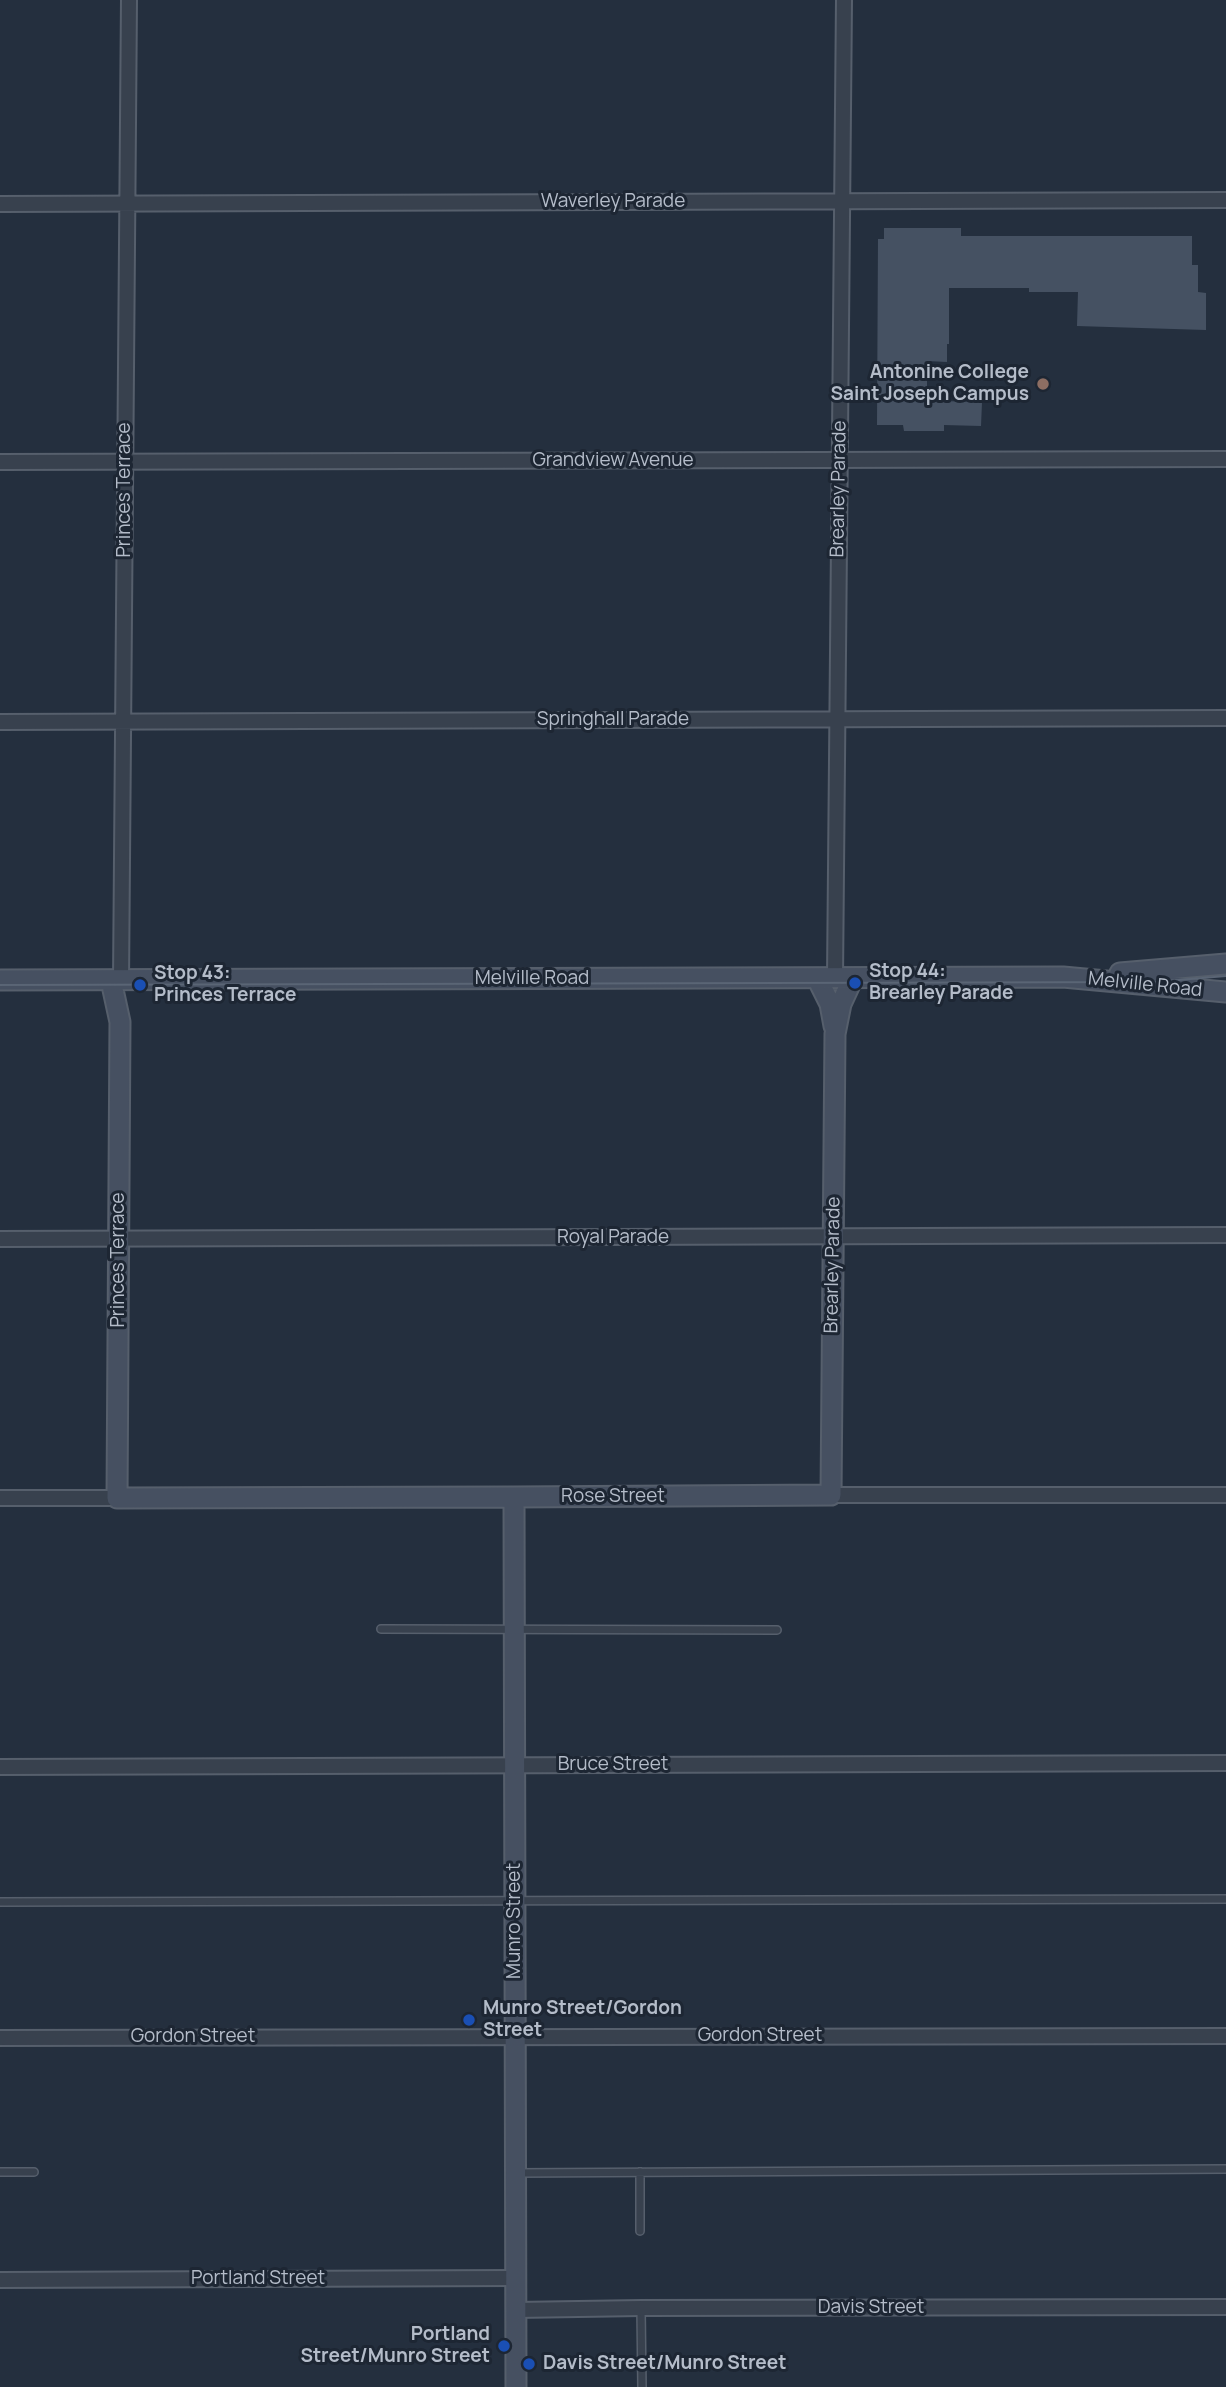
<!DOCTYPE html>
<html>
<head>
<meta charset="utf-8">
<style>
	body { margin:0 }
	canvas { display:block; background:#242f3e }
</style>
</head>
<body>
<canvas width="1226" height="2387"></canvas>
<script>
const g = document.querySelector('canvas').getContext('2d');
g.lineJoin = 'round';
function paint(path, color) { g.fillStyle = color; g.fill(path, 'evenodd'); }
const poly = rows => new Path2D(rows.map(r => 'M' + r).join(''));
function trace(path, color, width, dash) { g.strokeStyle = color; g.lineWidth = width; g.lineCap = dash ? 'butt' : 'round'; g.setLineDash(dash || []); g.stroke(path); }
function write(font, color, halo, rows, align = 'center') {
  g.font = font + ' Manrope,sans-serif'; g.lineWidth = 6; g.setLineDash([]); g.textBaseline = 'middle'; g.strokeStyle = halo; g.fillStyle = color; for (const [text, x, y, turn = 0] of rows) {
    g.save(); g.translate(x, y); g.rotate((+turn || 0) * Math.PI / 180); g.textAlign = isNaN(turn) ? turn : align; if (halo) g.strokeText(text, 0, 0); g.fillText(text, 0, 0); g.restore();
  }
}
const building = poly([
	[884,228,961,228,961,236,1192,236,1192,265,1198,265,1198,292,1206,293,1206,330,1077,326,1078,292,1029,292,1029,288,949,288,949,344,947,344,947,362,927,361,927,393,939,394,939,401,982,402,981,426,944,425,944,431,904,431,903,425,877,425,878,239,884,239]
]);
const lane = poly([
	[381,1629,777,1630],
	[0,1902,1226,1899],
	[0,2172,34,2172],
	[516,2173,1226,2169],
	[640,2231,640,2172],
	[641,2309,642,2387]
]);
const street = poly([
	[0,204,1226,200],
	[0,462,1226,459],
	[0,722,1226,718],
	[835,978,844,0],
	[121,980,129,0],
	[0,1239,1226,1235],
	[831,1495,1226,1495],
	[0,1498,117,1498],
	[0,1767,1226,1763],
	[0,2038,1226,2036],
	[0,2280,516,2278],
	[516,2310,641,2308,1226,2307]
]);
const secondary = poly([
	[1120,973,1226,964],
	[817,978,830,1004,834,1026],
	[0,980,1063,977,1226,992],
	[109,980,112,985,120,1022,117,1498,514,1497,831,1495,835,1034,841,1004,853,978],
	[514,1497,516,2387]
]);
const tram = poly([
	[0,985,1155,982,1226,976]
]);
const markers = [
	[1043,384,7,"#8d6e63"],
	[855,983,7,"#1a4fb4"],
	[140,985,7,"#1a4fb4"],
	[469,2020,7,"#1a4fb4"],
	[504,2346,7,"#1a4fb4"],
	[529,2364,7,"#1a4fb4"]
];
const streetNames = [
	["Waverley Parade",613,202],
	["Grandview Avenue",613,461],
	["Brearley Parade",839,489,-89],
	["Princes Terrace",125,490,-90],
	["Springhall Parade",613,720],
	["Melville Road",532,979],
	["Melville Road",1145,985,6],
	["Royal Parade",613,1238],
	["Princes Terrace",119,1260,-90],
	["Brearley Parade",833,1265,-89],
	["Rose Street",613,1497],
	["Bruce Street",613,1765],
	["Munro Street",515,1921,-90],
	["Gordon Street",760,2036],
	["Gordon Street",193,2037],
	["Portland Street",258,2279],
	["Davis Street",871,2308]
];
const poiNames = [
	["Antonine College",1029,373,"right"],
	["Saint Joseph Campus",1029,395,"right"],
	["Stop 44:",869,972],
	["Brearley Parade",869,994],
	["Stop 43:",154,974],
	["Princes Terrace",154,996],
	["Munro Street/Gordon",483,2009],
	["Street",483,2031],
	["Portland",490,2335,"right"],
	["Street/Munro Street",490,2357,"right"],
	["Davis Street/Munro Street",543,2364]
];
paint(building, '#455162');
trace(lane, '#565f6c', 10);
trace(street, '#565f6c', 18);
trace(secondary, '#565f6c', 23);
trace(lane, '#38414e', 7);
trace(street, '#38414e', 14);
trace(secondary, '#465061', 19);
trace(tram, '#5a6575', 2);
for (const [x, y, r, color] of markers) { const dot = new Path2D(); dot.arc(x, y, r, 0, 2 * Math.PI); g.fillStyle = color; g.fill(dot); trace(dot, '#1d2633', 2.5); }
write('19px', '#b4bcc9', '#1d2633', streetNames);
write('bold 19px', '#b4bcc9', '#1d2633', poiNames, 'left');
</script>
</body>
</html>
